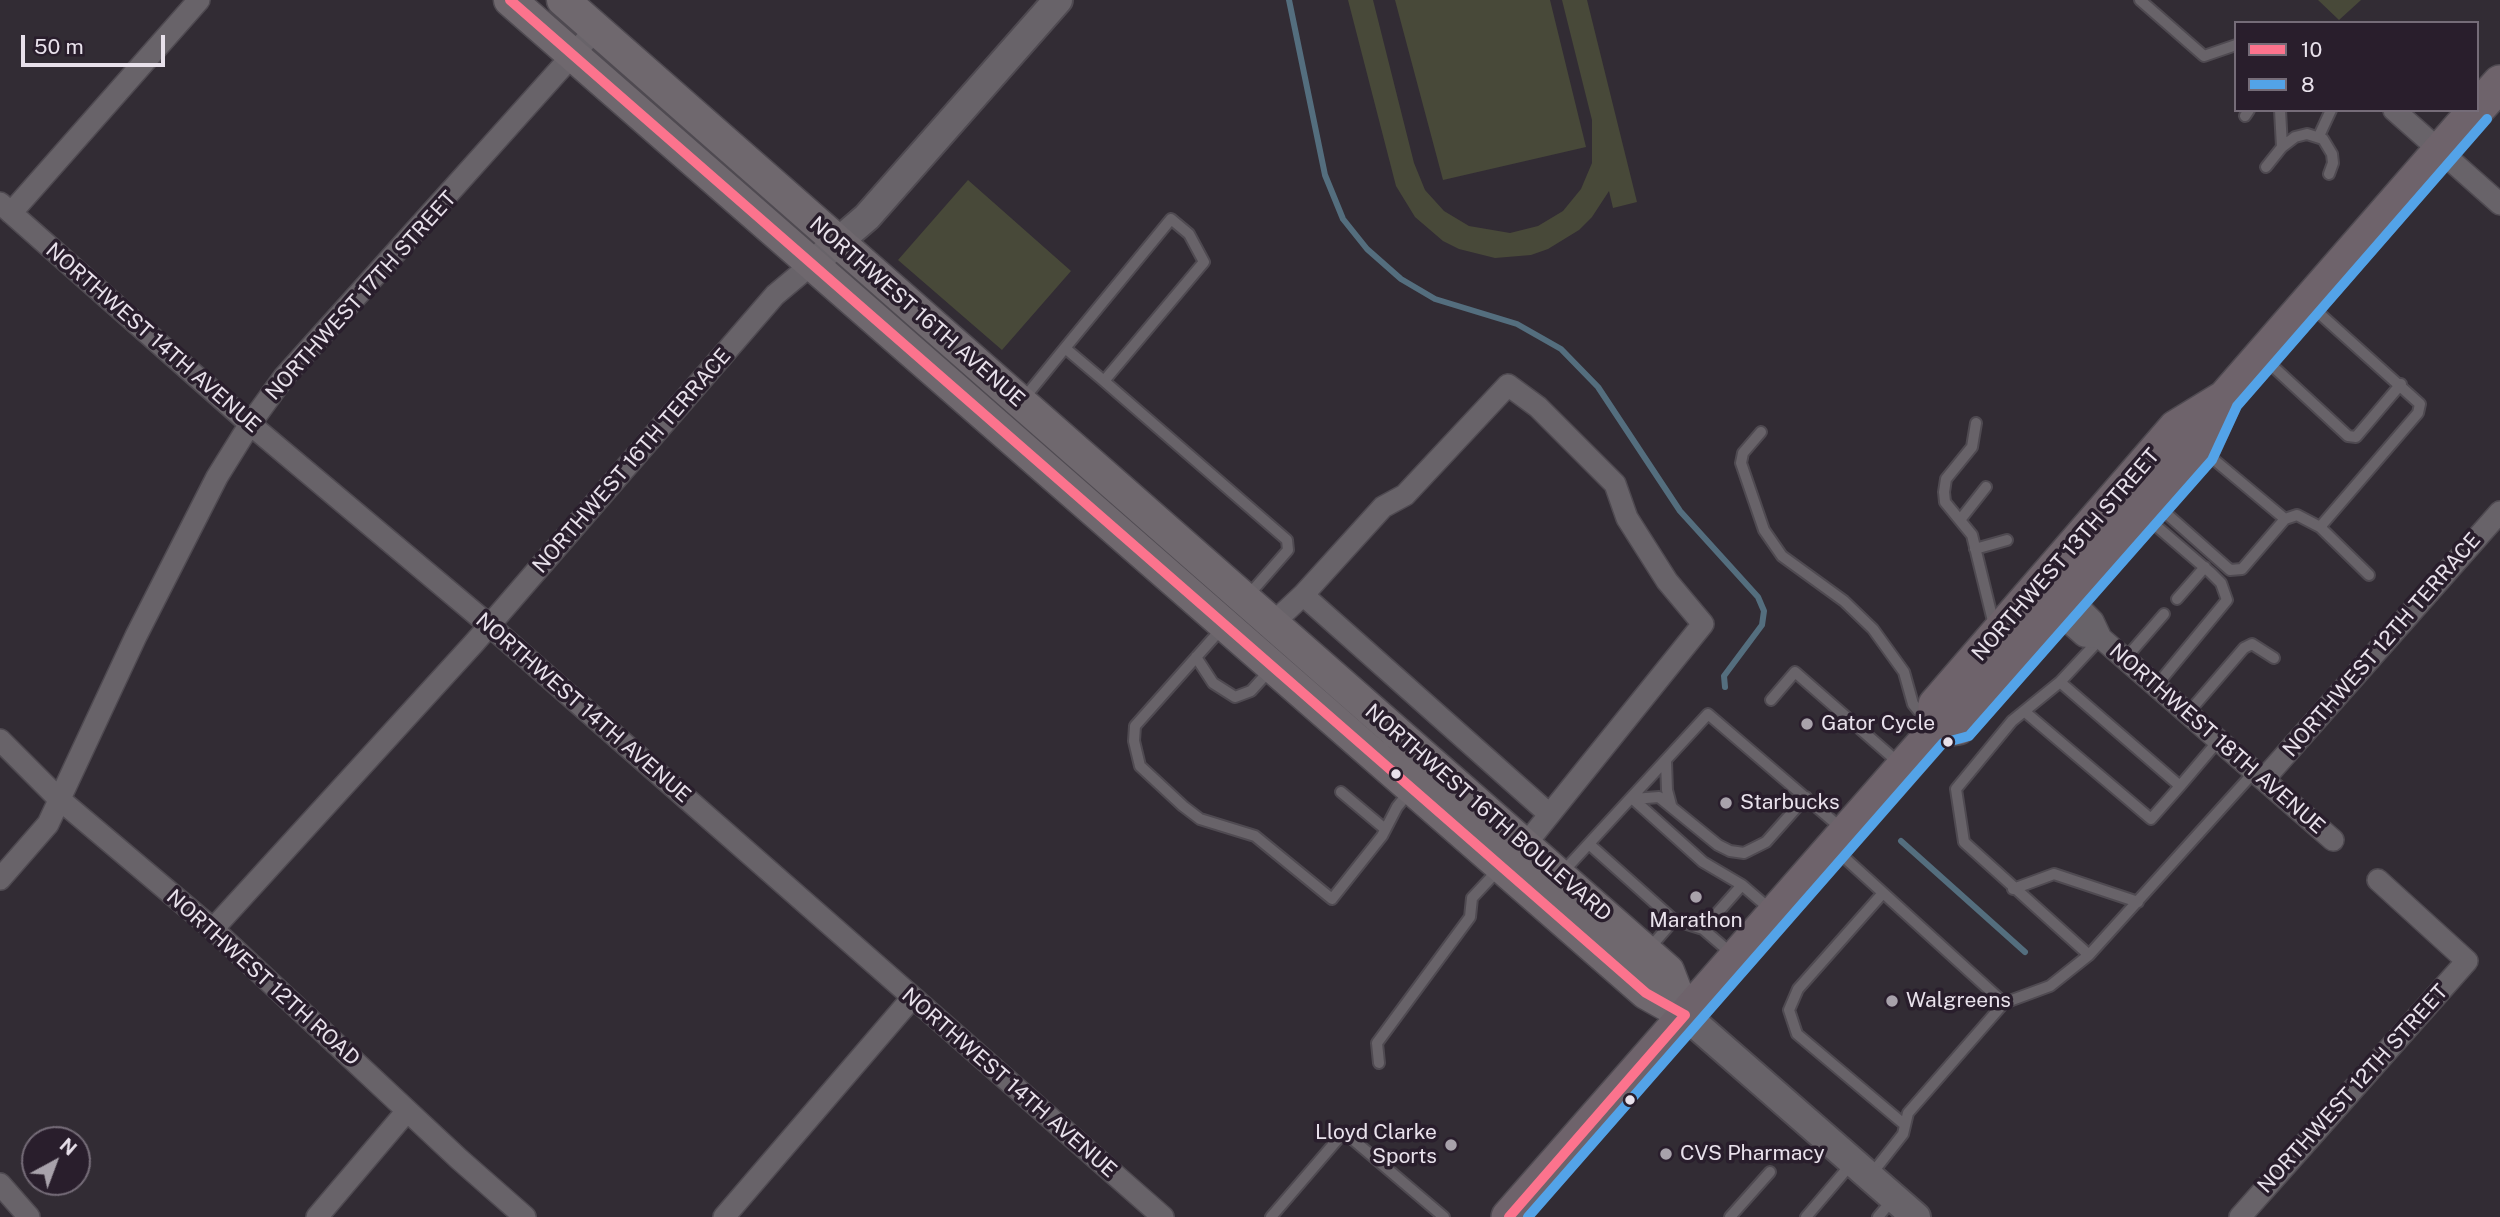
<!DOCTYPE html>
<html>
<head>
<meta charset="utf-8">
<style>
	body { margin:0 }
	#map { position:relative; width:2500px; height:1217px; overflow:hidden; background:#322c34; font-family:"Public Sans",sans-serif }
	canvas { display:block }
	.legend { position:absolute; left:2234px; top:21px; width:245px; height:91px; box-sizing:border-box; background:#291e2c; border:2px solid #756c78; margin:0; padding:9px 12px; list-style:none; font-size:21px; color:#e8e1eb }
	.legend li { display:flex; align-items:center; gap:14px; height:35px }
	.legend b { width:35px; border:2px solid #756c78 }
	.north { position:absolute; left:21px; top:1126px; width:70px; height:70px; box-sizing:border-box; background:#291e2c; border:2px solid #756c78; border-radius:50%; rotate:41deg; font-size:19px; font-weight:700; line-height:28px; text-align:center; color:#e8e1eb }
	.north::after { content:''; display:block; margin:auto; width:24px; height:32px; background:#a8a2ab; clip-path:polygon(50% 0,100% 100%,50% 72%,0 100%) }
	.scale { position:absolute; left:21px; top:35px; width:144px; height:32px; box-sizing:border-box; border:4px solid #e8e1eb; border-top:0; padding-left:9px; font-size:21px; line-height:24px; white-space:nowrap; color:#e8e1eb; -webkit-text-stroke:5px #291e2c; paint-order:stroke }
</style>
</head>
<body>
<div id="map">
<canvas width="2500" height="1217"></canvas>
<ul class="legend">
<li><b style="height:9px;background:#fc738d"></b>10</li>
<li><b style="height:9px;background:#53a3e8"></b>8</li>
</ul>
<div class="north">N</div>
<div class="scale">50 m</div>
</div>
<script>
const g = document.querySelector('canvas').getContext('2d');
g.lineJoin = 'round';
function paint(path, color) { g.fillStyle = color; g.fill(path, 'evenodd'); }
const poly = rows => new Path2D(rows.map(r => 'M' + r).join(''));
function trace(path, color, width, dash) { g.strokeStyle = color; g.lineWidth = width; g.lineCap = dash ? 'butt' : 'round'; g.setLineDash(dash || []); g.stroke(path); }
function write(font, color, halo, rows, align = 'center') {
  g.font = font + ' "Public Sans",sans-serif'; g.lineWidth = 7; g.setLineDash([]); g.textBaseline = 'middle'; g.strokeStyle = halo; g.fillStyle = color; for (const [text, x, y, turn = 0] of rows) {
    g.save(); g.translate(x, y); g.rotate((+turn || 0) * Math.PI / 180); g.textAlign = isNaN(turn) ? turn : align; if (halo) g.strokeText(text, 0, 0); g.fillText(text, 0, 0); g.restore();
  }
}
const green = poly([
	[1348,0,1373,0,1414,163,1425,190,1444,211,1469,226,1510,233,1538,226,1563,211,1581,189,1592,163,1592,120,1562,0,1587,0,1637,202,1613,208,1609,191,1592,217,1579,230,1548,249,1531,255,1495,258,1459,249,1443,241,1415,217,1396,186],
	[1395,0,1550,0,1586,147,1443,180],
	[2318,0,2361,0,2339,20],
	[968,180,1071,271,1002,350,898,260]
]);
const stream = poly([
	[1289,0,1325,175,1343,219,1367,249,1401,279,1435,299,1517,324,1561,349,1598,387,1680,511,1758,597,1764,611,1762,625,1724,676,1725,687],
	[1901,841,2025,952]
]);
const service = poly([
	[2140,0,2204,56,2236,45],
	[2280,110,2282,147],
	[2245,116,2249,110],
	[2319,136,2331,110],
	[2266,167,2282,147,2295,137,2307,134,2323,139,2332,154,2333,163,2329,174],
	[2310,305,2420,404,2418,413,2320,527],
	[2266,360,2348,436,2356,437,2401,384],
	[1104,381,1287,540,1288,550,1247,597],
	[1022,400,1030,391,1065,348,1171,219,1189,234,1204,262,1104,381,1065,348],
	[1976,423,1972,447,1946,479,1944,492,1945,502,1972,535,1994,625],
	[1761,432,1743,453,1741,463,1764,530,1782,556,1844,601,1873,629,1904,672,1913,704,1927,721],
	[2206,453,2285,519],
	[2159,507,2230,570,2242,569,2285,519,2297,515,2320,527,2369,575],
	[2147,518,2211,573,2221,583,2227,600,2156,686],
	[1960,520,1986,487],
	[1975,549,2007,540],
	[2177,599,2205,567],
	[1223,627,1135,726,1134,741,1140,766,1183,806,1200,819,1255,836,1332,899,1382,836,1397,807,1410,791],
	[1196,657,1213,683,1235,697,1251,691,1270,670],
	[2125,659,2164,614],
	[2060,682,2180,786,2219,740],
	[1771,700,1795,672,1899,763],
	[2024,711,2151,819,2180,786],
	[2188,713,2244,648,2252,644,2274,658],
	[1666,761,1667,790,1671,805],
	[1341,792,1385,829],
	[1633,799,1659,797,1718,845,1730,851,1744,853,1766,842,1806,797],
	[1633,799,1703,862,1742,885],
	[1589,844,1674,920,1647,951],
	[1835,849,2004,1003,1908,1113,1903,1134,1870,1176],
	[1561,874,1708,714,1841,828],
	[2013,889,2054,874,2138,902],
	[1883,893,1798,989,1789,1010,1797,1034,1905,1125],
	[1674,920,1703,929,1742,885,1771,910],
	[1703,929,1732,954],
	[2089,955,1964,842,1956,789,2012,721,2060,682,2101,638],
	[2004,1003,2050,986,2089,955,2255,771],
	[1379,1063,1377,1043,1470,917,1472,898,1499,869],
	[1271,1217,1344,1132,1444,1217],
	[1730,1217,1770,1172],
	[1806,1217,1852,1163],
	[1878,1217,1894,1198]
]);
const minor = poly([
	[2394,110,2500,204],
	[0,203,250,424,489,625,1163,1217],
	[11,213,199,0],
	[1303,595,1549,814],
	[2071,599,2093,621,2101,638,2333,840],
	[2058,613,2084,636,2101,638],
	[1272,624,1303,595,1383,507,1405,495,1508,385,1538,407,1615,484,1627,518,1667,581,1703,624,1525,845],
	[0,740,58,798,213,929,459,1159,525,1217],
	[2264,779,2500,512],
	[0,879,48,824,136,636,217,477,250,424,284,377,596,29],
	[213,929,475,642,775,295,812,264],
	[0,1184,29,1217],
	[317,1217,407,1111],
	[724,1217,912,998],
	[2240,1217,2467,961,2378,880]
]);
const tertiary = poly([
	[823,255,867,217,1058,0],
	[1685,1015,1916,1217]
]);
const secondary = poly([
	[510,0,1646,993,1685,1015],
	[563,0,1668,971,1685,1015]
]);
const primary = poly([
	[2477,109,2500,83],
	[1936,730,1936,705,2176,428,2225,398],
	[1509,1217,1936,730,1958,727,2201,451,2225,398,2476,110]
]);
const bus1 = poly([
	[510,0,1646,993,1685,1015],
	[1509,1217,1685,1015]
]);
const bus2 = poly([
	[1528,1217,1943,743,1969,736,2212,460,2237,406,2487,119]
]);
const markers = [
	[1807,724,7,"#a8a2ab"],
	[1948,742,6,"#e8e1eb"],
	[1396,774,6,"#e8e1eb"],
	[1726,803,7,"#a8a2ab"],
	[1696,897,7,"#a8a2ab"],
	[1892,1001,7,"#a8a2ab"],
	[1630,1100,6,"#e8e1eb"],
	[1451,1145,7,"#a8a2ab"],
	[1666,1154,7,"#a8a2ab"]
];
const streetNames = [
	["NORTHWEST 17TH STREET",361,296,-48],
	["NORTHWEST 16TH AVENUE",917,312,41],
	["NORTHWEST 14TH AVENUE",153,338,41],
	["NORTHWEST 16TH TERRACE",632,461,-49],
	["NORTHWEST 13TH STREET",2066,555,-49],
	["NORTHWEST 12TH TERRACE",2382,645,-49],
	["NORTHWEST 14TH AVENUE",583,708,41],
	["NORTHWEST 18TH AVENUE",2217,739,41],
	["NORTHWEST 16TH BOULEVARD",1488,813,41],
	["NORTHWEST 12TH ROAD",263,978,42],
	["NORTHWEST 14TH AVENUE",1009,1083,41],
	["NORTHWEST 12TH STREET",2353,1089,-48]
];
const poiNames = [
	["Gator Cycle",1821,724],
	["Starbucks",1740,803],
	["Marathon",1696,921,"center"],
	["Walgreens",1906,1001],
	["Lloyd Clarke",1437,1133,"right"],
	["Sports",1437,1157,"right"],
	["CVS Pharmacy",1680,1154]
];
paint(green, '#484939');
trace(stream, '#546e7e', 6);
trace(service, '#4f4a51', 14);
trace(minor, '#4f4a51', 24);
trace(tertiary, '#4f4a51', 32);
trace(secondary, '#4f4a51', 35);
trace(primary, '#4f4a51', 38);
trace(service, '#686369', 10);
trace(minor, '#686369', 21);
trace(tertiary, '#686369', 28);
trace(secondary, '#6f686e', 32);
trace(primary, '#6e636b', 35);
trace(bus1, '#fc738d', 10);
trace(bus2, '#53a3e8', 10);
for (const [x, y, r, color] of markers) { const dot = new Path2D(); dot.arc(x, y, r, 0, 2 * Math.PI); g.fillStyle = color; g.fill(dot); trace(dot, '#291e2c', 2.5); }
write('21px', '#e8e1eb', '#291e2c', streetNames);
write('21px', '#e8e1eb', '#291e2c', poiNames, 'left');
</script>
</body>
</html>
